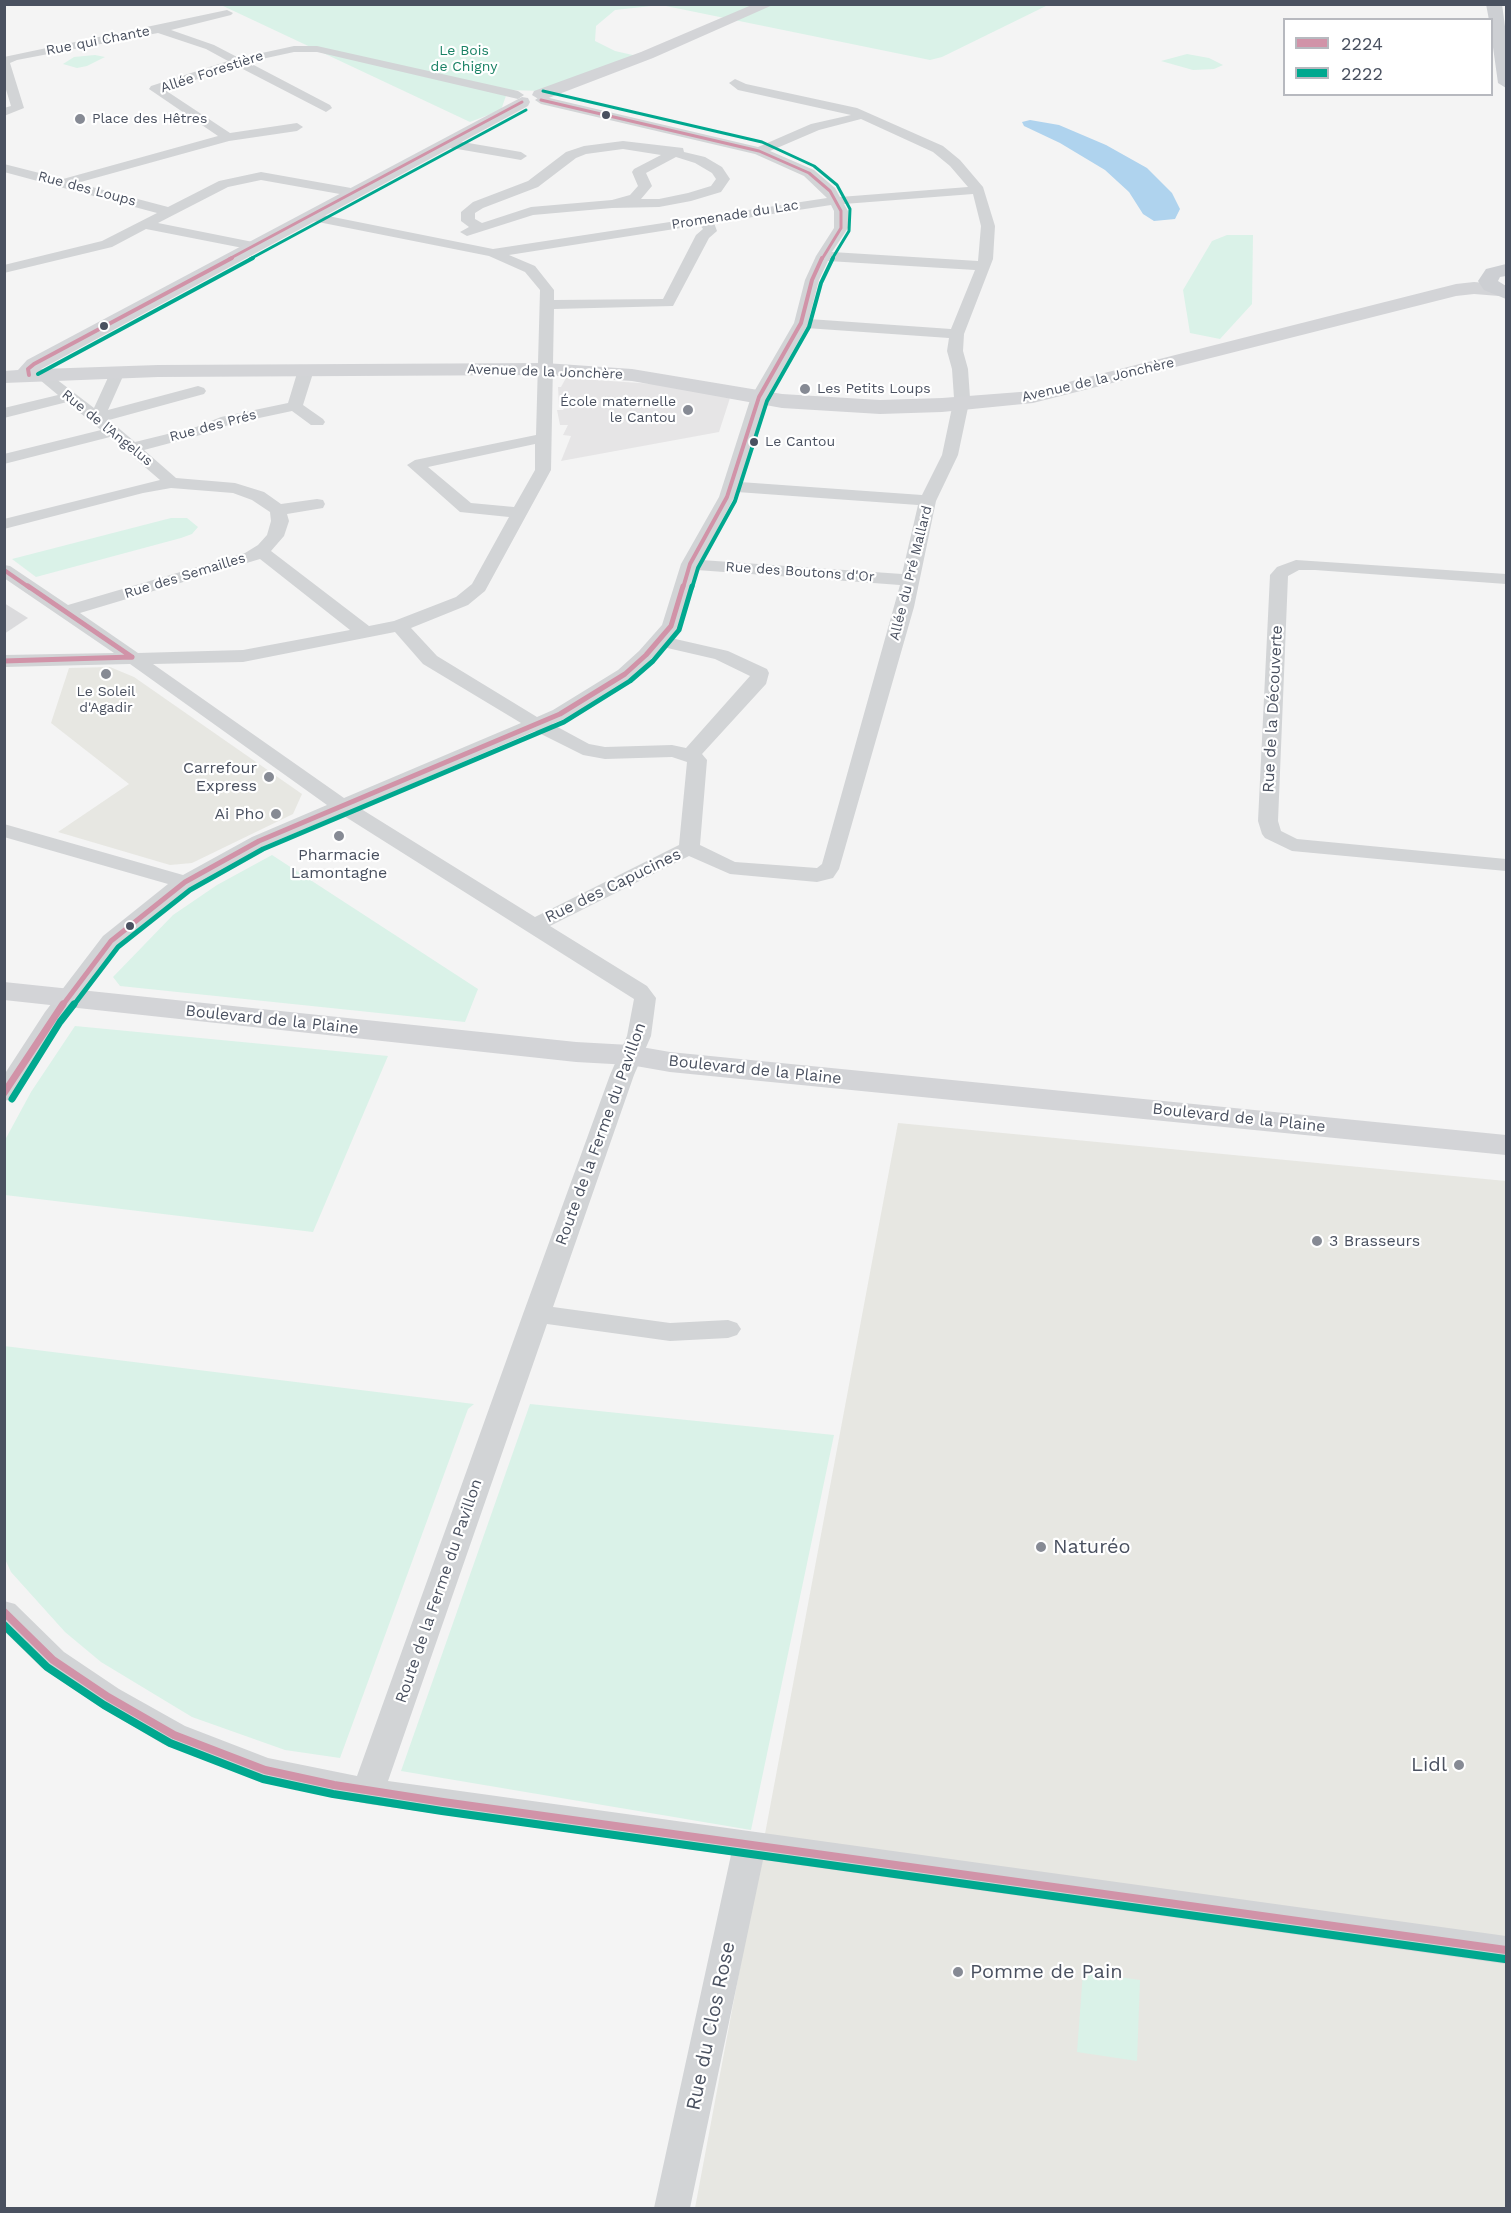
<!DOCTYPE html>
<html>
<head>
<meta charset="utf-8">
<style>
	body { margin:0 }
	#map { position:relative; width:1511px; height:2213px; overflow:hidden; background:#f4f4f4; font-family:"Work Sans",sans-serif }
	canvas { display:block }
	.frame { position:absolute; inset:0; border:6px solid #4a5160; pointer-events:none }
	.legend { position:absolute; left:1283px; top:18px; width:210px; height:78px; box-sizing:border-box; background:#fff; border:2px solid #b7b9bf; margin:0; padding:8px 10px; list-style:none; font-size:18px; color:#4a5160 }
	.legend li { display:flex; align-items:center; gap:12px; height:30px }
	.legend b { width:30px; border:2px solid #b7b9bf }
</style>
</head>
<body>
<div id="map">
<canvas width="1511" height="2213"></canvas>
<div class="frame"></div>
<ul class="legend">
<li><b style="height:8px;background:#d193a8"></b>2224</li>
<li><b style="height:8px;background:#00a88f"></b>2222</li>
</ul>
</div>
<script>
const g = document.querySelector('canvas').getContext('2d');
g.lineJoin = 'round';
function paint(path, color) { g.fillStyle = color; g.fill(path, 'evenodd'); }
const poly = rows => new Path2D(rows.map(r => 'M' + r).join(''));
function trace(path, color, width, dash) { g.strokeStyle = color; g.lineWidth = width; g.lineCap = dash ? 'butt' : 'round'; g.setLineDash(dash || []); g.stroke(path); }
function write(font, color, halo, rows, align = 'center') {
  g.font = font + ' "Work Sans",sans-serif'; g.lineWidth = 4.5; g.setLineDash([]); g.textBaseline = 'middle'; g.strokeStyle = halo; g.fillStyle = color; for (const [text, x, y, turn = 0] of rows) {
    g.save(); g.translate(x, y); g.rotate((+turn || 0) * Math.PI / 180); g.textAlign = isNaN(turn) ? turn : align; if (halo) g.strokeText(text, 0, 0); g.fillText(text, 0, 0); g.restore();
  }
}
const commercial = poly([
	[110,667,134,677,302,794,293,814,192,863,170,865,58,832,129,784,51,723,69,668],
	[898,1123,1506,1181,1506,2208,695,2208]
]);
const education = poly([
	[566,378,654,384,730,398,719,432,561,461,571,436,563,435,568,425,560,425,557,410,563,410,565,406,559,405,558,387,561,387]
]);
const green = poly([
	[221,5,660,5,615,10,596,26,595,41,615,51,637,56,544,91,508,90,501,110,470,122],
	[661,5,1048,5,942,57,930,60],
	[1187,54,1209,58,1223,65,1214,69,1193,70,1161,61],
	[95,55,105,57,87,66,77,68,63,64,74,57],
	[1227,235,1253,235,1252,304,1220,339,1190,333,1183,290,1212,241],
	[171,518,187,518,198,527,192,534,181,538,36,577,12,559],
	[272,855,478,989,465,1022,120,986,113,977,173,915,217,885],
	[75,1026,388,1056,313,1232,5,1195,5,1140,31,1092],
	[4,1346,474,1404,468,1409,340,1758,285,1750,192,1717,101,1662,65,1632,11,1572,4,1557],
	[530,1404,834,1435,751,1830,401,1771],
	[1083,1972,1140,1980,1137,2061,1077,2052]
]);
const water = poly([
	[1030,120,1059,125,1106,145,1147,168,1172,193,1180,209,1175,219,1154,221,1143,214,1129,192,1105,170,1060,143,1024,126,1022,122]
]);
const building = poly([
	[4,603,28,618,4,634]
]);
const minor = poly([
	[227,10,233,13,231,15,171,30,214,45,239,58,294,46,317,46,518,91,524,95,518,99,317,52,294,52,248,62,330,105,332,108,326,112,237,66,165,90,230,133,297,123,303,127,297,131,229,141,77,183,168,207,219,181,261,172,351,188,358,192,351,196,261,180,228,187,158,223,258,243,260,246,258,249,253,250,146,229,112,247,4,273,4,265,102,241,157,213,4,172,4,164,63,179,218,136,149,89,151,86,228,61,206,49,158,33,17,60,10,63,24,108,4,116,4,108,11,106,4,83,4,57,227,10],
	[735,79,746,84,857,108,943,146,960,160,983,187,995,226,993,259,964,334,963,351,968,369,970,398,958,455,936,501,914,607,839,869,833,878,817,882,730,874,689,856,550,926,647,986,656,998,651,1036,634,1075,553,1307,670,1323,728,1320,737,1323,741,1329,737,1335,728,1338,670,1341,547,1324,388,1781,1506,1936,1506,1964,763,1860,690,2208,654,2208,731,1855,368,1804,265,1783,163,1744,97,1705,42,1668,4,1631,4,1601,15,1604,64,1652,119,1689,185,1726,268,1758,357,1776,523,1314,610,1075,627,1036,634,999,341,814,266,845,193,887,119,946,63,1020,12,1099,4,1101,4,1075,45,1012,103,936,168,884,4,837,4,824,183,875,252,837,327,805,130,664,4,667,4,655,114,653,4,578,4,565,10,566,68,605,245,553,258,545,267,535,271,521,270,512,252,500,233,493,171,488,143,493,4,529,4,519,160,480,110,437,4,464,4,454,101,430,67,402,4,418,4,408,58,395,34,375,42,370,47,372,94,408,111,371,121,371,124,374,108,410,198,386,204,388,206,391,204,394,109,420,135,442,196,427,221,417,288,403,298,370,306,365,311,367,314,370,303,405,323,419,325,422,323,425,311,425,292,411,231,424,208,433,144,450,176,478,235,483,264,492,281,504,317,499,323,500,325,504,323,508,287,514,289,521,284,536,271,551,369,626,394,621,456,597,472,584,509,517,460,512,407,465,415,460,536,435,540,290,525,272,489,256,308,220,301,216,308,212,493,249,827,198,804,176,755,154,541,104,535,100,541,96,758,147,811,124,851,115,738,90,729,83,735,79],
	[861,119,933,152,950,166,968,187,840,197,835,188,814,170,770,151,819,130,861,119],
	[973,194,981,226,978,261,832,252,848,228,848,211,844,204,973,194],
	[831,205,834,211,834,228,816,256,805,280,794,323,751,397,719,497,681,564,662,625,639,651,618,670,553,710,537,717,437,656,411,628,468,605,485,591,551,470,554,309,673,306,709,238,717,231,714,223,831,205],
	[700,225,703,229,696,235,663,299,554,300,554,290,535,266,509,255,700,225],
	[828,261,975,270,951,329,809,319,819,280,828,261],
	[806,328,949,338,947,351,952,369,954,398,942,455,922,495,740,482,767,397,806,328],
	[535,444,535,470,514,507,471,503,428,467,535,444],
	[737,492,918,505,902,574,701,560,737,492],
	[260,559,350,630,243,650,138,653,80,613,260,559],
	[697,570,900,585,822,864,817,868,735,862,700,845,707,760,702,754,766,684,769,673,767,669,728,651,671,638,680,626,697,570],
	[395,632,423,664,521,723,344,798,153,664,243,662,395,632],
	[663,647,715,659,750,676,686,748,672,745,605,747,589,744,552,724,567,718,632,678,663,647],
	[535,731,583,755,605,759,672,757,687,762,679,845,535,917,358,807,535,731],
	[445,139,521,152,527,156,521,160,440,146,439,143,445,139],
	[623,141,683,148,684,152,705,157,722,167,730,179,721,192,691,201,659,207,612,208,533,215,467,236,460,232,469,227,461,221,461,212,473,202,528,181,566,152,584,146,623,141],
	[623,149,661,155,634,169,632,172,638,186,630,195,612,200,531,207,482,223,475,219,475,213,483,208,538,187,576,158,586,154,623,149],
	[676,157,695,163,712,173,716,179,711,186,688,193,659,199,641,199,652,186,646,173,676,157],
	[1296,560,1506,574,1506,584,1315,570,1299,570,1288,576,1278,821,1281,831,1297,839,1506,859,1506,871,1292,851,1265,838,1262,834,1258,821,1270,575,1277,567,1296,560]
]);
const secondary = poly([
	[754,4,775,4,653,58,546,99,540,100,532,95,534,91,641,52,754,4],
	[522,97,528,98,530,102,528,106,41,369,158,365,545,363,632,369,782,394,880,400,942,398,1033,391,1456,284,1474,282,1499,284,1506,286,1506,294,1499,296,1474,294,1456,296,1033,403,942,412,880,414,782,408,632,381,545,375,158,377,4,383,4,371,18,370,27,360,522,97],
	[4,982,576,1042,630,1045,670,1052,1506,1135,1506,1155,670,1072,630,1065,576,1062,4,1000,4,982]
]);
const primary = poly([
	[1486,4,1502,4,1506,34,1506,88,1498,83,1492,40,1492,20,1489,20,1486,4],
	[1506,264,1506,276,1500,277,1498,281,1506,286,1506,299,1484,290,1478,281,1486,269,1506,264]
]);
const bus1Far4 = poly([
	[541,100,759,151,809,173,830,191,841,211,841,228,822,259],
	[229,259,522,102]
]);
const bus1Far3 = poly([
	[29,375,28,369,34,364,232,258],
	[4,570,30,588],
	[683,588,690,564,727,497,759,397,801,323,812,280,822,258]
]);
const bus1Far2 = poly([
	[28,586,132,657],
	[4,661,132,657],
	[62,1006,111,941,185,882,259,841,560,714,625,674,646,655,671,626,683,586]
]);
const bus1Far1 = poly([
	[4,1093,63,1004]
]);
const bus1 = poly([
	[4,1612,53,1660,108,1697,174,1735,265,1770,334,1785,443,1802,1506,1950]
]);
const bus2Far4 = poly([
	[543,91,762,142,814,166,837,185,850,209,849,231,832,259],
	[250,259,526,110]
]);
const bus2Far3 = poly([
	[38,374,253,258],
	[692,588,698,568,735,501,767,401,809,327,821,283,833,258]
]);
const bus2Far2 = poly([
	[73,1006,118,947,190,890,263,849,564,722,630,681,653,661,679,630,692,586]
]);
const bus2Far1 = poly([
	[12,1099,60,1022,74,1004]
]);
const bus2 = poly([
	[4,1625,47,1667,104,1705,170,1743,263,1779,333,1794,442,1811,1505,1959]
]);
const markers = [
	[606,115,5,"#4a5160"],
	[80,119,6,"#868a94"],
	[104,326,5,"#4a5160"],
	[805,389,6,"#868a94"],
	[688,410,6,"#868a94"],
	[754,442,5,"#4a5160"],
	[106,674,6,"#868a94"],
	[269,777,6,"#868a94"],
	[276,814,6,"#868a94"],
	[339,836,6,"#868a94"],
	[130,926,5,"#4a5160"],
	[1317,1241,6,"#868a94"],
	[1041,1547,6,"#868a94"],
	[1459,1765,6,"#868a94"],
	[958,1972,6,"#868a94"]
];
const farStreetnames = [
	["Rue qui Chante",98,41,-11],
	["Allée Forestière",212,72,-18],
	["Rue des Loups",87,189,15],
	["Promenade du Lac",735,215,-9],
	["Avenue de la Jonchère",545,372,2],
	["Avenue de la Jonchère",1098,380,-13],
	["Rue des Prés",213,426,-15],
	["Rue de l'Angelus",107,428,39],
	["Rue des Boutons d'Or",800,572,4],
	["Allée du Pré Mallard",911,573,-76],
	["Rue des Semailles",185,576,-17]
];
const farParknames = [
	["Le Bois",464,51],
	["de Chigny",464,67]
];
const farPoinames = [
	["Place des Hêtres",92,119],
	["Les Petits Loups",817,389],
	["École maternelle",676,402,"right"],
	["le Cantou",676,418,"right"],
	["Le Soleil",106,692,"center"],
	["d'Agadir",106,708,"center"]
];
const busNames = [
	["Le Cantou",765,442]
];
const streetNames = [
	["Rue de la Découverte",1273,709,-87],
	["Rue des Capucines",613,886,-26],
	["Boulevard de la Plaine",272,1020,6],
	["Boulevard de la Plaine",755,1070,6],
	["Boulevard de la Plaine",1239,1118,6],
	["Route de la Ferme du Pavillon",601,1134,-70],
	["Route de la Ferme du Pavillon",439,1591,-71]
];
const poiNames = [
	["Carrefour",257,768],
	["Express",257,786],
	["Ai Pho",264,814],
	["Pharmacie",339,855,"center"],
	["Lamontagne",339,873,"center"],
	["3 Brasseurs",1329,1241,"left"]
];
const nearPoinames = [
	["Naturéo",1053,1547],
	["Lidl",1447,1765,"right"],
	["Pomme de Pain",970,1972]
];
const nearStreetnames = [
	["Rue du Clos Rose",711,2026,-78]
];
paint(commercial, '#e7e7e2');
paint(education, '#e6e5e6');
paint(green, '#daf2e8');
paint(water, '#afd3ee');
paint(building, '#dbdbdd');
paint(minor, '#d2d4d6');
paint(secondary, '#d3d4d7');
paint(primary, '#cdcfd3');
trace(bus1Far4, '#d193a8', 3);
trace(bus1Far3, '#d193a8', 4);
trace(bus1Far2, '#d193a8', 5);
trace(bus1Far1, '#d193a8', 7);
trace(bus1, '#d193a8', 8);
trace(bus2Far4, '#00a88f', 3);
trace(bus2Far3, '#00a88f', 4);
trace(bus2Far2, '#00a88f', 5);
trace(bus2Far1, '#00a88f', 7);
trace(bus2, '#00a88f', 8);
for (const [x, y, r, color] of markers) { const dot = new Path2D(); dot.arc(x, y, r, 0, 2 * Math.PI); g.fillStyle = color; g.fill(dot); trace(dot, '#fff', 2); }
write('14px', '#4a5160', '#fff', farStreetnames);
write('14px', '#1a8265', '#fff', farParknames);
write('14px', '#4a5160', '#fff', farPoinames, 'left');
write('14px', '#4a5160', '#fff', busNames, 'left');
write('16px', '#4a5160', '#fff', streetNames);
write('16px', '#4a5160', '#fff', poiNames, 'right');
write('20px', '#4a5160', '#fff', nearPoinames, 'left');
write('20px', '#4a5160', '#fff', nearStreetnames);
</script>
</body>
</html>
